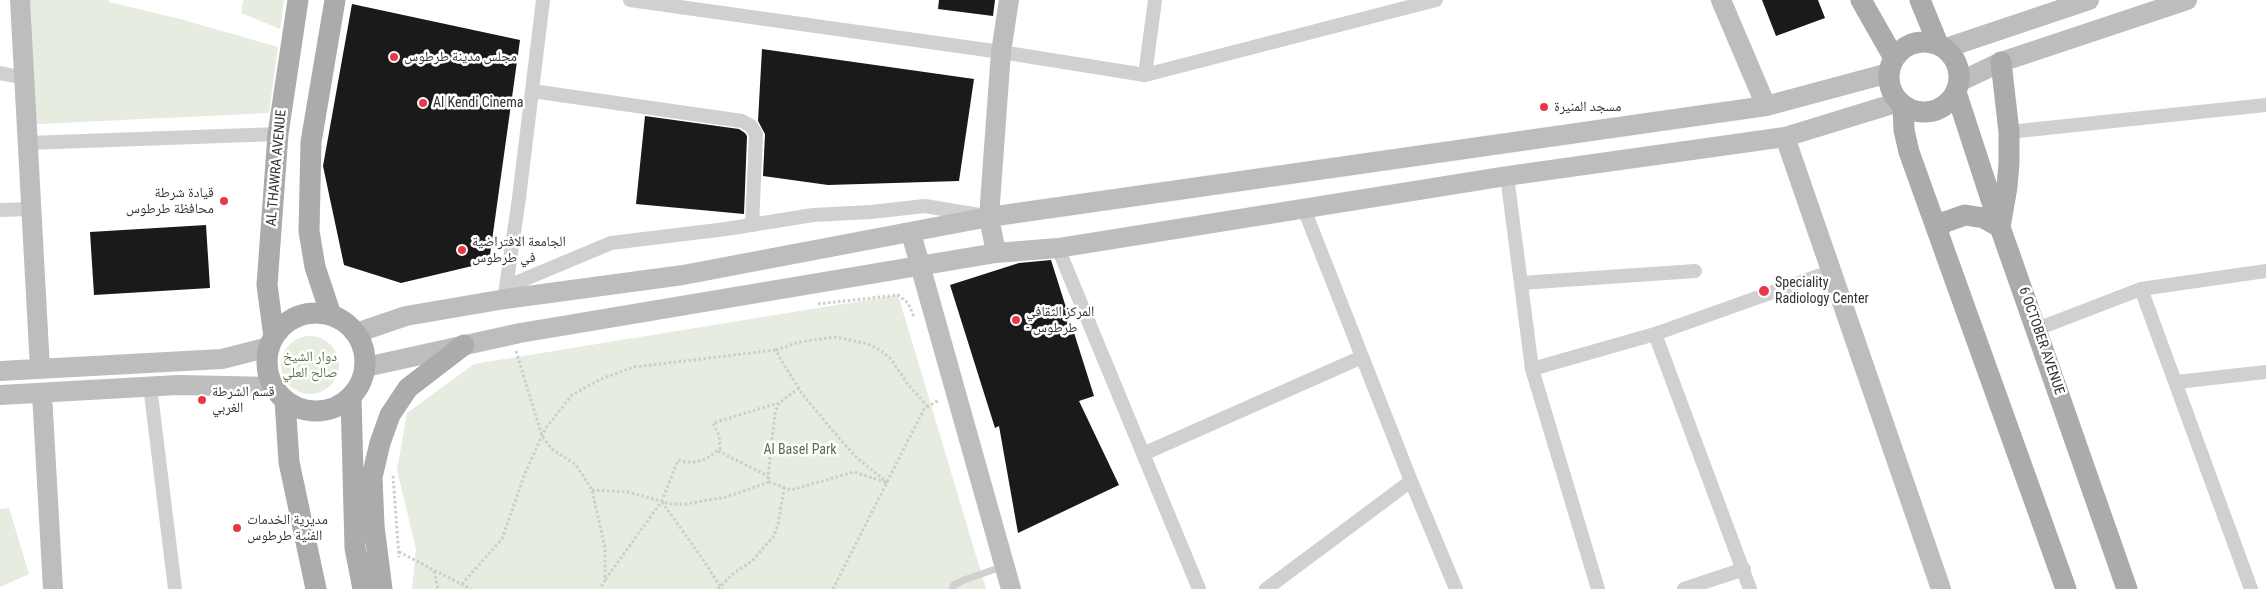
<!DOCTYPE html>
<html>
<head>
<meta charset="utf-8">
<style>
	body { margin:0 }
	canvas { display:block; background:#fff }
</style>
</head>
<body>
<canvas width="2266" height="589"></canvas>
<script>
const g = document.querySelector('canvas').getContext('2d');
g.lineJoin = 'round';
function paint(path, color) { g.fillStyle = color; g.fill(path, 'evenodd'); }
const poly = rows => new Path2D(rows.map(r => 'M' + r).join(''));
function trace(path, color, width, dash) { g.strokeStyle = color; g.lineWidth = width; g.lineCap = dash ? 'butt' : 'round'; g.setLineDash(dash || []); g.stroke(path); }
function write(font, color, halo, rows, align = 'center') {
  g.font = font + ' "Roboto Condensed","Noto Naskh Arabic",sans-serif'; g.lineWidth = 5; g.setLineDash([]); g.textBaseline = 'middle'; g.strokeStyle = halo; g.fillStyle = color; for (const [text, x, y, turn = 0] of rows) {
    g.save(); g.translate(x, y); g.rotate((+turn || 0) * Math.PI / 180); g.textAlign = isNaN(turn) ? turn : align; if (halo) g.strokeText(text, 0, 0); g.fillText(text, 0, 0); g.restore();
  }
}
const green = poly([
	[12,0,109,0,109,2,180,19,278,47,269,113,18,125],
	[243,0,284,0,280,29,241,13],
	[898,295,986,589,412,589,416,549,397,470,407,413,474,364],
	'281 365a29 29 0 1 1 58 0a29 29 0 1 1-58 0Z',
	[9,508,29,574,0,587,0,509]
]);
const building = poly([
	[939,0,995,0,993,16,938,9],
	[1762,0,1818,0,1825,18,1776,36],
	[352,4,520,40,489,262,401,283,344,265,323,166],
	[762,49,974,79,959,181,828,185,763,176,765,134,758,121],
	[645,116,739,129,745,133,747,136,744,214,636,204],
	[206,225,210,288,94,295,90,232],
	[1051,260,1094,396,1079,401,1119,485,1018,533,999,426,995,428,950,285,1019,263]
]);
const path = poly([
	[818,304,898,295,908,303,914,317],
	[516,351,542,436,552,449,576,465,592,490,605,548,605,580,600,589],
	[799,388,779,403,775,413,768,476,769,482,791,490,854,472,888,483,857,458,839,438,802,394,799,388,796,384,781,360,776,350,799,342,836,337,868,344,880,350,891,359,907,383,928,407],
	[718,451,768,476],
	[393,476,399,557],
	[769,482,726,497,686,504,669,504,662,501,678,460,685,462,695,462,706,459,720,449,719,435,713,423,778,403],
	[592,490,627,492,662,501,605,580],
	[662,502,702,558,722,589],
	[399,552,471,589],
	[434,571,438,589],
	[462,584,502,539,524,476,545,429,572,395,601,379,634,367,776,350],
	[718,589,734,573,751,562,774,536,778,524,784,488],
	[833,589,924,409,939,400]
]);
const lane = poly([
	[952,589,954,585,964,580,1004,566]
]);
const street = poly([
	[630,0,1001,52,1145,75,1436,0],
	[0,73,24,78],
	[1145,75,1155,0],
	[532,91,742,121,751,126,756,134,752,225],
	[2009,132,2266,105],
	[28,143,278,134],
	[1507,176,1532,369,1598,589],
	[1304,209,1411,481,1456,589],
	[0,210,32,209],
	[1058,248,1199,589],
	[1521,283,1695,271],
	[506,287,611,243,726,229,813,215,871,212,925,206,979,215],
	[2141,289,2251,589],
	[505,294,519,198,543,0],
	[2037,329,2141,289,2266,271],
	[1655,334,1750,589],
	[1532,369,1655,334,1832,271],
	[2177,382,2266,372],
	[150,386,175,589],
	[1143,454,1362,357],
	[1266,589,1411,481],
	[1684,589,1744,569]
]);
const secondary = poly([
	[20,0,40,369],
	[1721,0,1766,106],
	[1946,48,2089,0],
	[1959,82,2001,62,2187,0],
	[1785,137,1941,589],
	[911,233,1011,589],
	[996,253,989,217,1001,52,1009,0],
	[356,333,406,316,505,299,683,275,989,217,1766,106,1889,73],
	[366,367,520,333,996,253,1058,248,1507,176,1785,137,1899,102],
	[0,371,222,359,269,347],
	[42,394,53,589],
	[0,395,178,385,274,387]
]);
const primary = poly([
	[1861,0,1894,58],
	[1920,0,1938,44],
	'1889 77a35 35 0 1 1 70 0a35 35 0 1 1-70 0Z',
	[1956,92,2000,227,2127,589],
	[1903,106,1904,130,1909,152,2066,589],
	[1937,229,1945,222,1965,215,1984,218,2000,227,2007,187,2009,163,2009,132,2001,62],
	'267 362a49 49 0 1 1 98 0a49 49 0 1 1-98 0Z',
	[331,315,315,267,309,231,311,142,335,0],
	[274,337,267,285,278,134,298,0],
	[351,397,355,548,363,589],
	[285,400,289,462,316,589],
	[382,589,374,526,372,477,380,443,390,415,408,388,464,345]
]);
const markers = [
	[394,57,5,"#e63946"],
	[423,103,5,"#e63946"],
	[1544,107,5,"#e63946"],
	[224,201,5,"#e63946"],
	[462,250,5,"#e63946"],
	[1764,291,6,"#e63946"],
	[1016,320,5,"#e63946"],
	[202,400,5,"#e63946"],
	[237,528,5,"#e63946"]
];
const poiNames = [
	["مجلس مدينة طرطوس",404,57],
	["Al Kendi Cinema",433,103],
	["مسجد المنيرة",1554,107],
	["قيادة شرطة",214,193,"right"],
	["محافظة طرطوس",214,209,"right"],
	["الجامعة الافتراضية",472,242],
	["في طرطوس",472,258],
	["Speciality",1775,283],
	["Radiology Center",1775,299],
	["المركز الثقافي",1026,312],
	["- طرطوس",1026,328],
	["قسم الشرطة",212,392],
	["الغربي",212,408],
	["مديرية الخدمات",247,520],
	["الفنية طرطوس",247,536]
];
const streetNames = [
	["AL THAWRA AVENUE",277,168,-85],
	["6 OCTOBER AVENUE",2041,341,71]
];
const parkNames = [
	["دوار الشيخ",310,357],
	["صالح العلي",310,373],
	["Al Basel Park",800,450]
];
paint(green, '#e6ecdf');
paint(building, '#1a1a1a');
trace(path, '#cdcdcd', 3, [2.5, 2.5]);
trace(lane, '#d0d0d0', 7);
trace(street, '#d0d0d0', 14);
trace(secondary, '#bdbdbd', 20);
trace(primary, '#ababab', 21);
for (const [x, y, r, color] of markers) { const dot = new Path2D(); dot.arc(x, y, r, 0, 2 * Math.PI); g.fillStyle = color; g.fill(dot); trace(dot, '#fff', 2); }
write('14px', '#333', '#fff', poiNames, 'left');
write('14px', '#333', '#fff', streetNames);
write('14px', '#56703f', '#fff', parkNames);
</script>
</body>
</html>
